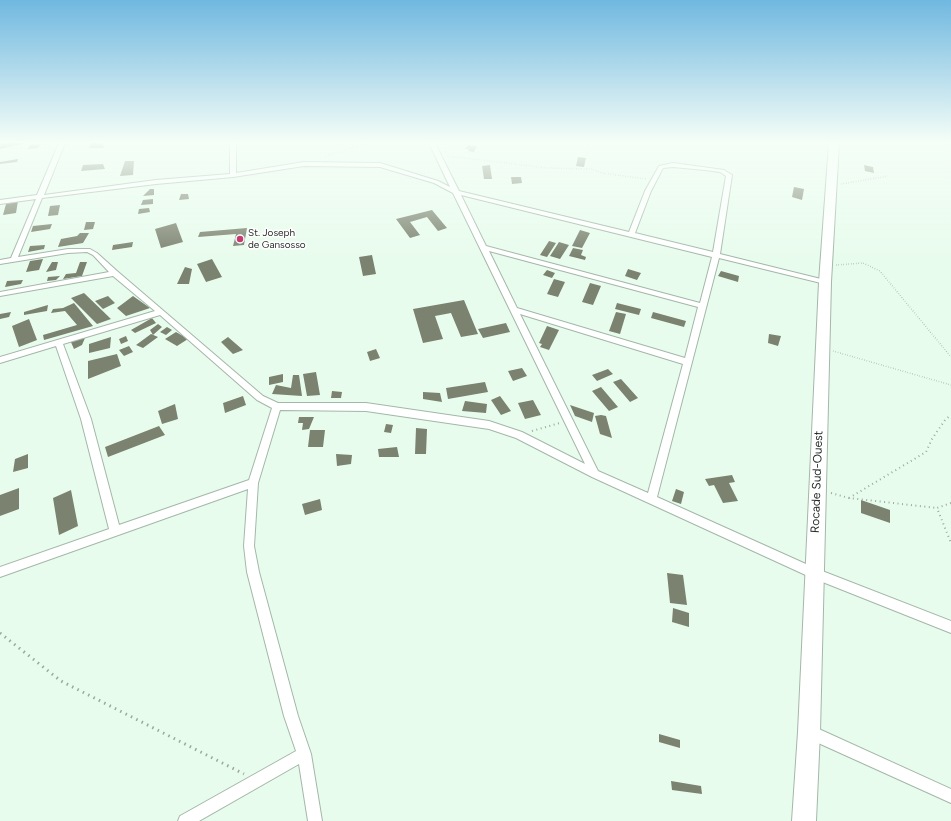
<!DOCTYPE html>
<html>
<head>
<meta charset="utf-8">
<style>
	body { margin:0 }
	canvas { display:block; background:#e8fced }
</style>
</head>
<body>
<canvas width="951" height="821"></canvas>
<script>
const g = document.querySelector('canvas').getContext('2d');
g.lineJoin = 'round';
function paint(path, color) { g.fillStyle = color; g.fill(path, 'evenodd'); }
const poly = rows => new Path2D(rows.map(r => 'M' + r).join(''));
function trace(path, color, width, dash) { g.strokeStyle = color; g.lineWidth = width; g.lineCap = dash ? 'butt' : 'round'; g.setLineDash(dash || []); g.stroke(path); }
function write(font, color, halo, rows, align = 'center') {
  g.font = font + ' Figtree,sans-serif'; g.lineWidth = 3; g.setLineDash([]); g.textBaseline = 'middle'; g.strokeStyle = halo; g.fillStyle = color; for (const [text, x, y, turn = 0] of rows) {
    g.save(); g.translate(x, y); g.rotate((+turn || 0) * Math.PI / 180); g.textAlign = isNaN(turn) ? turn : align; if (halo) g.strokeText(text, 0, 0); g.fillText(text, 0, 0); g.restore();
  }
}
const building = poly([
	[1,143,27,143,0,149],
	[91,143,103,143,104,148,89,148],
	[41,144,38,148,28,149,30,145],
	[468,145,477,146,474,152,468,151,469,149,465,149],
	[578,157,586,158,584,167,576,166],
	[18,159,17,162,0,164,0,162],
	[125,161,134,161,133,175,120,176],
	[103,164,105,169,81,171,83,165],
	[490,165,492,179,484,179,482,166],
	[864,165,873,167,874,173,865,171],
	[511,177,521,177,522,183,512,184],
	[794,187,804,189,802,200,792,197],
	[150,189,154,189,154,195,143,196],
	[181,194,188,194,189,199,179,200],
	[153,199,153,204,141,205,143,200],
	[18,201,16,213,3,215,6,204],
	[60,205,58,215,48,216,50,206],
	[149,208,150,212,138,214,139,209],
	[432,210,447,228,438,231,427,217,410,222,420,235,410,238,396,219],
	[86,222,95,222,93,229,84,230],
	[176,223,183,242,161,248,155,229],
	[52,224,50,229,31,232,33,226],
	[247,228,244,245,233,246,236,234,198,237,200,232],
	[580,230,590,233,582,248,572,246],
	[80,233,89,233,83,243,58,247,61,239,77,236],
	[549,241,556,243,547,257,540,255],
	[133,242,132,247,112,250,113,245],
	[559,242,569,245,560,259,550,256],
	[45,245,44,249,28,252,30,246],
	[573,248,583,250,581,255,586,257,585,260,569,256],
	[372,255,376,274,363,276,359,257],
	[43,259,39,270,26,272,30,261],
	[212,259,222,277,206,282,197,264],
	[52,262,58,262,56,270,46,272],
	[80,262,87,262,82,276,63,279,66,274,76,273],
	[185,267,192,269,189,284,177,284],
	[628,269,641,273,637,280,625,276],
	[547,270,555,273,552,278,543,275],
	[721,271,739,276,738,282,718,276],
	[60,276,56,280,47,281,48,277],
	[554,279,565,282,558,297,547,294],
	[23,280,21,284,5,287,7,281],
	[590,283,601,286,593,305,582,302],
	[84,293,111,319,97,324,71,298],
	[108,296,115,303,103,309,95,301],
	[133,296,150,308,126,316,117,308],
	[464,300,478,334,461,337,451,313,435,316,443,339,423,343,413,309],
	[74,303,93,326,44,340,43,335,77,325,65,311,51,313,53,309,63,308],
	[617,303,641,309,639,315,615,309],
	[48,305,47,311,24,315,24,312],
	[11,312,9,317,0,319,0,314],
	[616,312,626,314,620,334,609,331],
	[653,312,686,321,684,327,651,318],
	[152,318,156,323,135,333,131,330],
	[29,319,37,340,19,347,12,326],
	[506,323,510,332,483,338,478,329],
	[158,324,162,327,153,335,150,330],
	[547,326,559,330,549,350,540,347,542,344,539,343],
	[167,327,172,330,166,335,160,332],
	[176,332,188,339,177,346,165,339],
	[151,334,158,337,143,348,136,345],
	[769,334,781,336,778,346,768,343],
	[126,336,128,341,121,344,119,339],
	[111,337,110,348,89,353,89,344],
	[228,337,243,350,233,354,221,342],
	[85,338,82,345,74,349,70,340],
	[129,346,133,352,124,356,119,350],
	[376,349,380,358,370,361,367,352],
	[117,354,121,366,88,379,88,361],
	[522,368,527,376,513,381,508,371],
	[608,369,613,374,597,381,592,375],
	[316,372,320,395,307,396,303,374],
	[283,374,283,382,269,385,269,377],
	[293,375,299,375,302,396,272,394,276,385,291,388],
	[621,379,638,398,630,402,613,382],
	[485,382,488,392,448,399,446,388],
	[601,387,618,407,609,411,592,391],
	[332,391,342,392,341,398,331,398],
	[423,392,440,393,442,402,423,399],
	[243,396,246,405,225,413,223,403],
	[500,396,511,411,501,415,491,400],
	[533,400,541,415,525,419,518,403],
	[465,401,487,404,486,413,462,411],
	[175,404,178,419,162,424,158,411],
	[570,405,594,413,592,422,575,416],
	[601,415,606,416,612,438,600,434,595,416],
	[299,417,314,417,309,429,302,430,303,423,298,423],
	[386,424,393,425,391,433,384,432],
	[159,426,165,435,108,457,105,447],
	[416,428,427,429,426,454,415,454],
	[310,430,325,430,323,447,308,447],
	[397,447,399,457,379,457,378,449],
	[28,454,28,468,13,472,15,459],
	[336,454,352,455,351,464,337,466],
	[732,475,735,482,729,483,738,501,723,503,714,485,709,486,705,479],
	[19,488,19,509,0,516,0,495],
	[676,489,684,492,681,504,672,501],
	[71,490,78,526,59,535,53,498],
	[320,499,322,510,305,515,302,504],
	[861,500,890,510,890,523,861,513],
	[667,573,683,575,687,605,670,603],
	[673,608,689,613,689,627,672,622],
	[659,734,680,740,680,748,659,742],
	[671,781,701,786,702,794,672,790]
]);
const pathFar2 = poly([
	[336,143,350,148,368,143],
	[584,143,588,145,586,158],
	[326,156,350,148],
	[447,156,547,168,592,169,602,173,646,179],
	[841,184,888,176],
	[836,265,863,263,880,271,951,357],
	[833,351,951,385]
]);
const pathFar1 = poly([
	[532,431,560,423],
	[831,493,849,498,937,508],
	[849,498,926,452,932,439,945,420,951,415],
	[951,503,937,508,951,543]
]);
const path = poly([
	[0,633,61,681,244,774]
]);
const minor = poly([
	[59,143,65,143,44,195,156,180,230,174,230,143,236,143,236,173,304,162,380,163,438,181,450,187,429,143,435,143,459,191,629,232,645,191,659,166,673,163,724,170,732,175,720,254,825,280,829,282,825,284,719,258,657,497,817,569,951,621,951,633,810,577,592,477,516,438,489,429,366,411,280,410,258,483,254,546,259,572,298,716,311,754,322,821,308,821,299,764,199,821,178,821,180,816,296,751,284,716,247,572,244,546,248,489,0,577,0,567,109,529,81,419,56,346,0,363,0,357,155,311,113,276,0,296,0,292,109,272,93,255,87,252,68,253,0,264,0,260,11,258,36,199,0,204,0,200,37,195,59,143],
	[304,166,380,167,434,183,453,193,585,464,522,432,489,421,366,403,278,403,263,396,117,271,97,253,90,249,68,249,18,257,42,198,156,184,233,177,304,166],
	[673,167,705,170,720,172,726,176,713,252,635,233,651,191,663,168,673,167],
	[461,195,712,257,700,303,486,246,461,195],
	[489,251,698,307,685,358,517,308,489,251],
	[520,314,683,364,648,493,598,471,520,314],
	[160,315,257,400,272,408,249,480,119,525,91,419,63,344,160,315],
	[810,725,951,789,951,803,805,737,803,732,805,727,810,725]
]);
const primary = poly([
	[829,143,839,143,831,282,820,732,816,821,792,821,798,732,819,282,829,143]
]);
const markers = [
	[240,239,4,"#c53a6f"]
];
const farPoinames = [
	["St. Joseph",248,233],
	["de Gansosso",248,245]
];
const streetNames = [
	["Rocade Sud-Ouest",817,482,-88]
];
paint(building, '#7b826f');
trace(minor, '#a4b7a9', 2);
trace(primary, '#a4b7a9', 2);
trace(pathFar2, '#9baa9f', 1.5, [0.5, 2]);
trace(pathFar1, '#9baa9f', 2, [1, 3.5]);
trace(path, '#9baa9f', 3, [1.5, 4.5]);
paint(minor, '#fff');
paint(primary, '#fff');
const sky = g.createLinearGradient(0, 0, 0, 258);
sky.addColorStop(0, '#70b8e0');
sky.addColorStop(0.55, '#f5fef7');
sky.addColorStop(1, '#f5fef700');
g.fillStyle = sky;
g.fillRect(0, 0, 951, 258);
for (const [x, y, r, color] of markers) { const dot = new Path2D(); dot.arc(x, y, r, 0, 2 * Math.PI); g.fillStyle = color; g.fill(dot); trace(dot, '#fff', 1.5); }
write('10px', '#282f2a', '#fff', farPoinames, 'left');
write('12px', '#282f2a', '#fff', streetNames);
</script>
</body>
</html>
